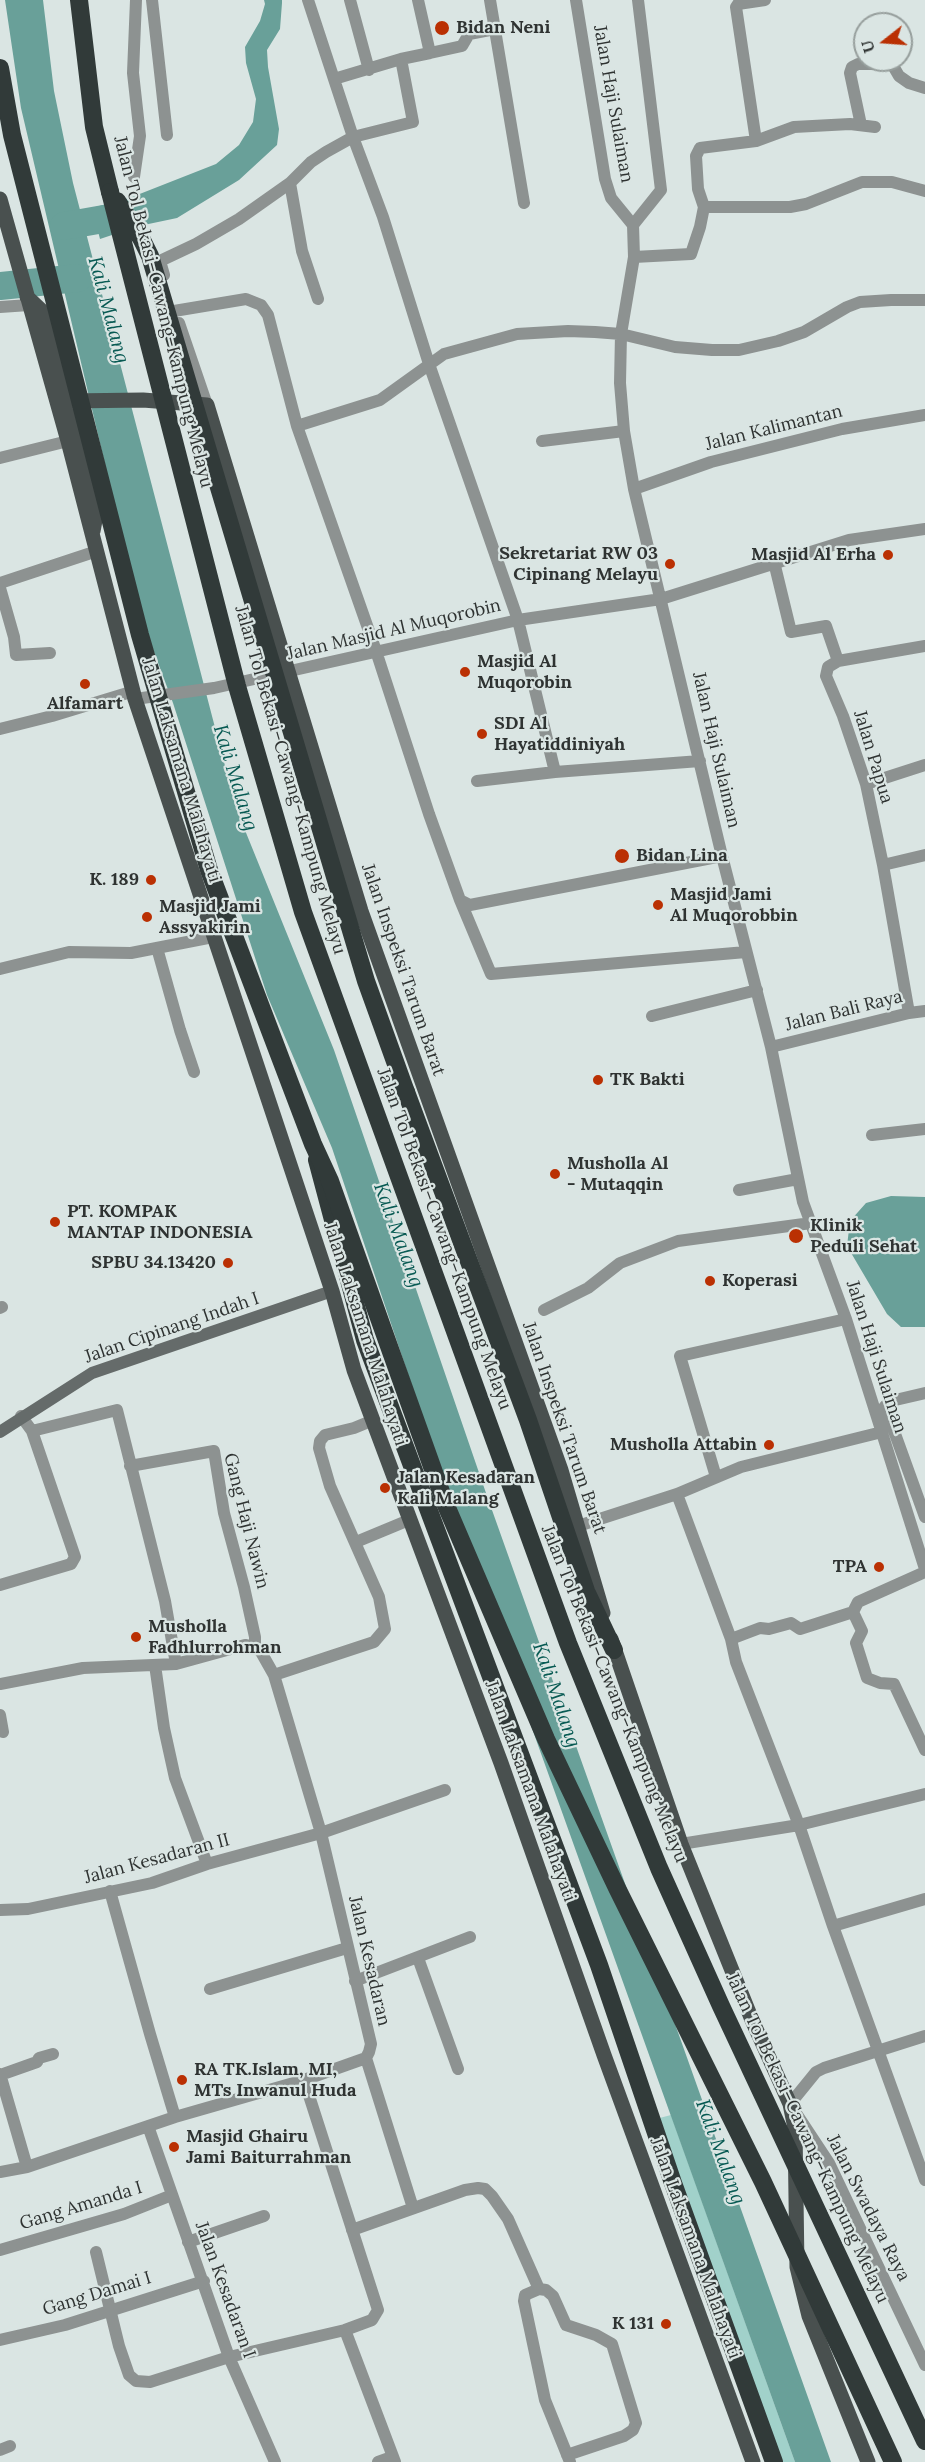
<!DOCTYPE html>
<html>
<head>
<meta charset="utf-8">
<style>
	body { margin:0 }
	#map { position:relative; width:925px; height:2462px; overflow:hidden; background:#dae5e3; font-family:Lora,serif }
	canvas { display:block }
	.north { position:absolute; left:853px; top:12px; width:60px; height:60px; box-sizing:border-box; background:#dae5e3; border:2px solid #969e9c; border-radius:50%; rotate:253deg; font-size:16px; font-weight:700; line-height:24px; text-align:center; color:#2f3332 }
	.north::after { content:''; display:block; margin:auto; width:21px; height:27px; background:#ba3003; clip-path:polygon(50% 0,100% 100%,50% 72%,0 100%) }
</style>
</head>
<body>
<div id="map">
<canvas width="925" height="2462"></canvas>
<div class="north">U</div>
</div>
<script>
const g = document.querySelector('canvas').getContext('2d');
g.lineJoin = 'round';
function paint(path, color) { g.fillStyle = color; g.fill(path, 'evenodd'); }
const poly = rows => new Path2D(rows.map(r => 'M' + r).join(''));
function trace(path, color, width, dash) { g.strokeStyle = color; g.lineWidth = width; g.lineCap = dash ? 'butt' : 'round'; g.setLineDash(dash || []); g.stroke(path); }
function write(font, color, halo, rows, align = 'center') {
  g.font = font + ' Lora,serif'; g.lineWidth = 4.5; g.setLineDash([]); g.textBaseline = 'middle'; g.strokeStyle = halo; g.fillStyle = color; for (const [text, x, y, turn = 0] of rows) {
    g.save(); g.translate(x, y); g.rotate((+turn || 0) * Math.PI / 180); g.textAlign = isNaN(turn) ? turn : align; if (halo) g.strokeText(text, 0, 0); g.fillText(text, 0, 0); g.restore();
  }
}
const green = poly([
	[671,2115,795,2462,774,2462,652,2120]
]);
const water = poly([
	[5,0,43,0,54,91,73,183,236,808,334,1050,487,1496,831,2462,795,2462,453,1508,332,1148,267,995,173,703,141,617,21,108],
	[264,0,282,0,282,3,280,29,267,50,268,67,279,129,277,145,239,180,177,218,139,226,100,239,92,208,132,197,216,164,239,145,253,122,256,99,246,63,245,47,260,21,265,4],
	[891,1196,925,1197,925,1327,901,1327,887,1314,847,1246,850,1221,866,1203]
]);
const river = poly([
	[64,226,132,214],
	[0,286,78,278]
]);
const street = poly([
	[152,0,167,135],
	[308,0,353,137,383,217,429,364,518,620,555,772],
	[350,0,369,70],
	[490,0,524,203],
	[576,0,605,179,611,198,633,225,634,257,621,334,620,383,624,431,634,489,722,856,771,1047,803,1202,846,1319,925,1569],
	[430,53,462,46,469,34,495,29],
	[892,64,899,76,909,83,925,88],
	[334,79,401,59,430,53,418,0],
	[861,125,850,73,852,67,858,64,892,64,894,60],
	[756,141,736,7,738,4,765,0],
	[134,177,140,136,133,73,136,0],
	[290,183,302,251,318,299],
	[704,207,790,207,806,204,862,182,892,182,925,191],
	[633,225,661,190,638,0],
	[634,257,691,254,700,227,704,207,698,189,696,156,700,148,756,141,794,127,850,124,875,127],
	[164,275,160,261,196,244,239,219,290,183,311,162,326,152,353,137,413,122,401,59],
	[0,307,29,305],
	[174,311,246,299,261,305,268,315,297,426,376,651,429,814,460,900,491,974,746,952],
	[179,323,207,405],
	[297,426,380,400,444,354,517,334,568,331,595,332,621,334,675,347,712,350,739,350,778,341,804,332,847,307,860,302,891,300,925,300],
	[542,441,624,431],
	[0,458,68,441],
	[634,489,711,462,842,429,925,415],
	[774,562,791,632,826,626,838,661],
	[0,583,97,551],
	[0,588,14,637,16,655,50,653],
	[135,699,214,688,518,620,661,599,849,540,925,529],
	[0,729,52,716,134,691],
	[477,781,555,772,700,761],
	[866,784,925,765],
	[883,865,925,855],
	[460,900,470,905,722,856],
	[157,948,180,1030,194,1072],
	[0,969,69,952,131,953,213,937],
	[909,1013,883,865,866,784,843,716,826,676,828,667,838,661,925,646],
	[652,1016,757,990],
	[771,1047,909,1013,925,1011],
	[872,1135,925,1129],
	[739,1190,798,1179],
	[0,1308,2,1307],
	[544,1310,588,1288,620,1263,678,1241,811,1223],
	[925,1393,891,1401,885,1406,925,1517],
	[32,1431,117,1410,165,1601,176,1664],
	[130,1466,214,1451,224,1513,244,1587,255,1637,255,1647],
	[716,1477,680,1356,846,1319],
	[677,1494,731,1639,736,1662,799,1825,833,1926,925,2180],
	[578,1526,677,1494,741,1467,882,1432],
	[356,1542,409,1520],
	[925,1572,858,1602,853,1612,862,1631,856,1643,867,1678,880,1683,894,1684,925,1750],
	[0,1585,71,1564,75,1557,32,1431,21,1416],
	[731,1639,760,1628,769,1629,791,1623,800,1629,853,1612],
	[155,1665,164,1728,175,1778,207,1864],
	[274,1675,374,1642,385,1629,379,1597,330,1486,319,1448,320,1441,325,1435,354,1428,371,1421],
	[0,1684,83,1668,176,1664,245,1645,255,1647],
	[0,1715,3,1732],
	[681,1844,799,1825,925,1794],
	[110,1891,150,2034,175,2117],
	[0,1910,28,1909,152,1883,207,1864,321,1833,445,1790],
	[833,1926,925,1899],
	[418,1958,458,2069],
	[355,1981,470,1937],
	[210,1989,347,1948],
	[925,2036,824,2068,816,2072,790,2104,829,2163,925,2365],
	[366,2058,413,2208],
	[0,2074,27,2167],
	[0,2075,37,2062,39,2058,53,2054],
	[304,2080,378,2310,372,2320,345,2330,395,2462],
	[148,2126,229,2357,275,2462],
	[0,2172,27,2167,175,2117,304,2080,366,2058,369,2052,371,2044,321,1833,274,1675,261,1652,255,1647],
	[352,2230,465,2190,478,2188,485,2189,492,2196,508,2219,539,2289,525,2295,524,2301,545,2400,570,2462],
	[188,2242,264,2216],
	[0,2250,124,2214,172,2195],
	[96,2252,119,2346,129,2375,136,2381,150,2382,229,2357,345,2330],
	[539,2289,546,2290,553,2296,566,2325,596,2335,612,2344,636,2423,633,2430,624,2436,567,2455],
	[0,2340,65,2325,204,2281],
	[0,2450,10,2446],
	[378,2462,392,2457]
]);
const secondary = poly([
	[0,1432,92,1373,332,1291]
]);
const primary = poly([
	[0,199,68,441,135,699,332,1291,354,1370,501,1763,604,2055,753,2462],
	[27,297,44,313,69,401,97,510,93,531],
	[69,401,143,400,207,405,361,911,561,1470,603,1613],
	[611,1639,681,1844,752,2020,790,2104,795,2128,797,2267,809,2316,868,2462]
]);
const highway = poly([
	[79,0,94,127,110,192],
	[406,1092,528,1420,586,1591,614,1650],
	[317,1160,365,1340,599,1965,673,2183,774,2462]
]);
const highwayBridge = poly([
	[0,68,12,135,140,635,209,870,313,1144,330,1181,445,1503,546,1739,617,1888,763,2182,893,2462],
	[110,192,237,686,303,912,568,1643,659,1868,721,2006,925,2441],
	[117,201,141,238,150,256,366,981,406,1092]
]);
const markers = [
	[442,28,8,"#ba3003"],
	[888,555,6,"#ba3003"],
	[670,564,6,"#ba3003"],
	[465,672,6,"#ba3003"],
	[85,684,6,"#ba3003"],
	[482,734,6,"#ba3003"],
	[622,856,8,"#ba3003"],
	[151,880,6,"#ba3003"],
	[658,905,6,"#ba3003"],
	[147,917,6,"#ba3003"],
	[598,1080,6,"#ba3003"],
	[555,1174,6,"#ba3003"],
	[55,1222,6,"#ba3003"],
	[796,1236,8,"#ba3003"],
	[228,1263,6,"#ba3003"],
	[710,1281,6,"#ba3003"],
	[769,1445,6,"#ba3003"],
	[385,1488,6,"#ba3003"],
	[879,1567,6,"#ba3003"],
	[136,1637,6,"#ba3003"],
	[182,2080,6,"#ba3003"],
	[174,2147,6,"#ba3003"],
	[666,2324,6,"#ba3003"]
];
const poiNames = [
	["Bidan Neni",456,28],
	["Sekretariat RW 03",658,554,"right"],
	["Cipinang Melayu",658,575,"right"],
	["Masjid Al Erha",876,555,"right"],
	["Masjid Al",477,662],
	["Muqorobin",477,683],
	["Alfamart",85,704,"center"],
	["SDI Al",494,724],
	["Hayatiddiniyah",494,745],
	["Bidan Lina",636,856],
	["K. 189",139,880,"right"],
	["Masjid Jami",670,895],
	["Al Muqorobbin",670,916],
	["Masjid Jami",159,907],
	["Assyakirin",159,928],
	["TK Bakti",610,1080],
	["Musholla Al",567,1164],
	["- Mutaqqin",567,1185],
	["PT. KOMPAK",67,1212],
	["MANTAP INDONESIA",67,1233],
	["Klinik",810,1226],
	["Peduli Sehat",810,1247],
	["SPBU 34.13420",216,1263,"right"],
	["Koperasi",722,1281],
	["Musholla Attabin",757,1445,"right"],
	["Jalan Kesadaran",397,1478],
	["Kali Malang",397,1499],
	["TPA",867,1567,"right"],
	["Musholla",148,1627],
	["Fadhlurrohman",148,1648],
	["RA TK.Islam, MI,",194,2070],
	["MTs Inwanul Huda",194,2091],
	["Masjid Ghairu",186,2137],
	["Jami Baiturrahman",186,2158],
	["K 131",654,2324,"right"]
];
const streetNames = [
	["Jalan Haji Sulaiman",613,104,80],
	["Jalan Tol Bekasi–Cawang–Kampung Melayu",163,312,76],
	["Jalan Kalimantan",774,428,-14],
	["Jalan Masjid Al Muqorobin",394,630,-13],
	["Jalan Haji Sulaiman",716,750,77],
	["Jalan Papua",873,757,73],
	["Jalan Laksamana Malahayati",181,770,73],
	["Jalan Tol Bekasi–Cawang–Kampung Melayu",290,780,74],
	["Jalan Inspeksi Tarum Barat",403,970,71],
	["Jalan Bali Raya",844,1011,-14],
	["Jalan Tol Bekasi–Cawang–Kampung Melayu",444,1239,70],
	["Jalan Cipinang Indah I",172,1328,-19],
	["Jalan Laksamana Malahayati",365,1334,72],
	["Jalan Haji Sulaiman",876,1357,72],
	["Jalan Inspeksi Tarum Barat",564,1428,71],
	["Gang Haji Nawin",246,1521,76],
	["Jalan Tol Bekasi–Cawang–Kampung Melayu",614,1694,68],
	["Jalan Laksamana Malahayati",530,1791,70],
	["Jalan Kesadaran II",157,1859,-15],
	["Jalan Kesadaran",369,1961,77],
	["Jalan Tol Bekasi–Cawang–Kampung Melayu",807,2138,65],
	["Gang Amanda I",81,2206,-17],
	["Jalan Swadaya Raya",868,2208,63],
	["Jalan Laksamana Malahayati",695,2248,70],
	["Jalan Kesadaran I",225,2290,70],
	["Gang Damai I",97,2294,-17]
];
const waterNames = [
	["Kali Malang",108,310,75],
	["Kali Malang",235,778,73],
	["Kali Malang",398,1235,70],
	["Kali Malang",556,1695,71],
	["Kali Malang",720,2152,70]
];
paint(green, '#a1d1ca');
paint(water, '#69a099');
trace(river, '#69a099', 28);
trace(street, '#8d9291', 12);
trace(secondary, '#656b6a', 12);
trace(primary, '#49504f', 15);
trace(highway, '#313a39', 18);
trace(highwayBridge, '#313a39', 18);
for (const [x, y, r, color] of markers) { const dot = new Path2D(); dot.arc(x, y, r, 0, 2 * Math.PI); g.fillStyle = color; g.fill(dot); trace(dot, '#dae5e3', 2); }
write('bold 18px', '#2f3332', '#dae5e3', poiNames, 'left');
write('18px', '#2f3332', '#dae5e3', streetNames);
write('italic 20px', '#085a53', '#dae5e3', waterNames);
</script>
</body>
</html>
